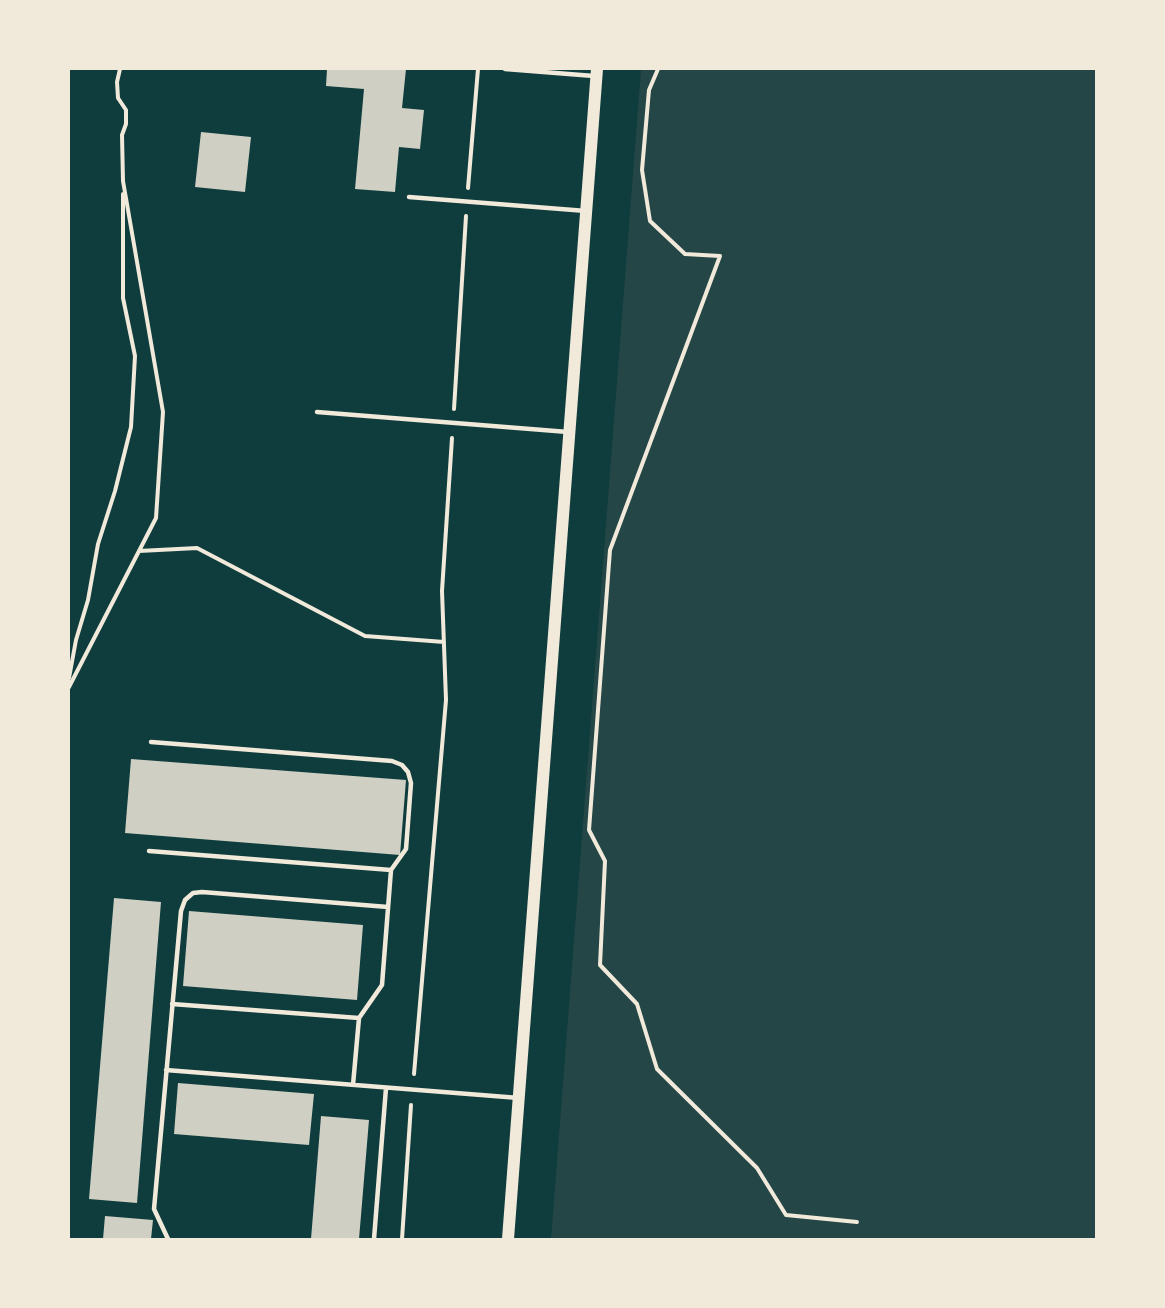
<!DOCTYPE html>
<html>
<head>
<meta charset="utf-8">
<style>
	body { margin:0 }
	#map { position:relative; width:1165px; height:1308px; overflow:hidden; background:#0f3d3e; font-family:"Source Sans 3",sans-serif }
	canvas { display:block }
	.frame { position:absolute; inset:0; border:70px solid #f1e9da; pointer-events:none }
</style>
</head>
<body>
<div id="map">
<canvas width="1165" height="1308"></canvas>
<div class="frame"></div>
</div>
<script>
const g = document.querySelector('canvas').getContext('2d');
g.lineJoin = 'round';
function paint(path, color) { g.fillStyle = color; g.fill(path, 'evenodd'); }
const poly = rows => new Path2D(rows.map(r => 'M' + r).join(''));
function trace(path, color, width, dash) { g.strokeStyle = color; g.lineWidth = width; g.lineCap = dash ? 'butt' : 'round'; g.setLineDash(dash || []); g.stroke(path); }
const green = poly([
	[641,69,1096,69,1096,1239,551,1239]
]);
const building = poly([
	[327,69,406,69,402,108,424,110,420,149,399,147,395,192,355,189,364,89,326,86],
	[201,132,251,137,245,192,195,187],
	[131,759,406,780,400,855,125,833],
	[114,898,161,902,137,1203,89,1199],
	[189,911,363,925,357,1000,183,986],
	[178,1083,314,1094,309,1145,174,1134],
	[321,1116,369,1120,359,1239,311,1239],
	[105,1216,153,1220,151,1239,103,1239]
]);
const path = poly([
	[658,69,649,90,642,170,650,221,685,254,720,256,610,550,589,830,605,861,600,965,637,1004,657,1069,757,1168,786,1215,857,1222],
	[468,188,478,69],
	[454,409,466,216],
	[139,551,197,548,365,636,444,642],
	[69,678,76,640,88,600,98,544,115,491,131,427,135,356,123,298,123,194],
	[69,687,156,518,163,412,123,181,122,135,126,124,126,110,118,98,117,82,120,69],
	[414,1074,446,700,442,591,452,438],
	[402,1239,411,1105]
]);
const service = poly([
	[505,69,594,76],
	[409,197,586,211],
	[317,412,568,432],
	[151,742,392,761,402,765,408,772,411,783,406,849,391,870,382,985,359,1018,353,1085],
	[149,851,391,870],
	[172,1004,359,1018],
	[166,1070,519,1098],
	[168,1239,154,1209,181,911,185,900,193,893,202,892,388,907],
	[374,1239,386,1088]
]);
const secondary = poly([
	[508,1239,597,69]
]);
paint(green, '#244646');
paint(building, '#cfcfc3');
trace(path, '#f1e9da', 4);
trace(service, '#f1e9da', 4.5);
trace(secondary, '#f1e9da', 12);
</script>
</body>
</html>
